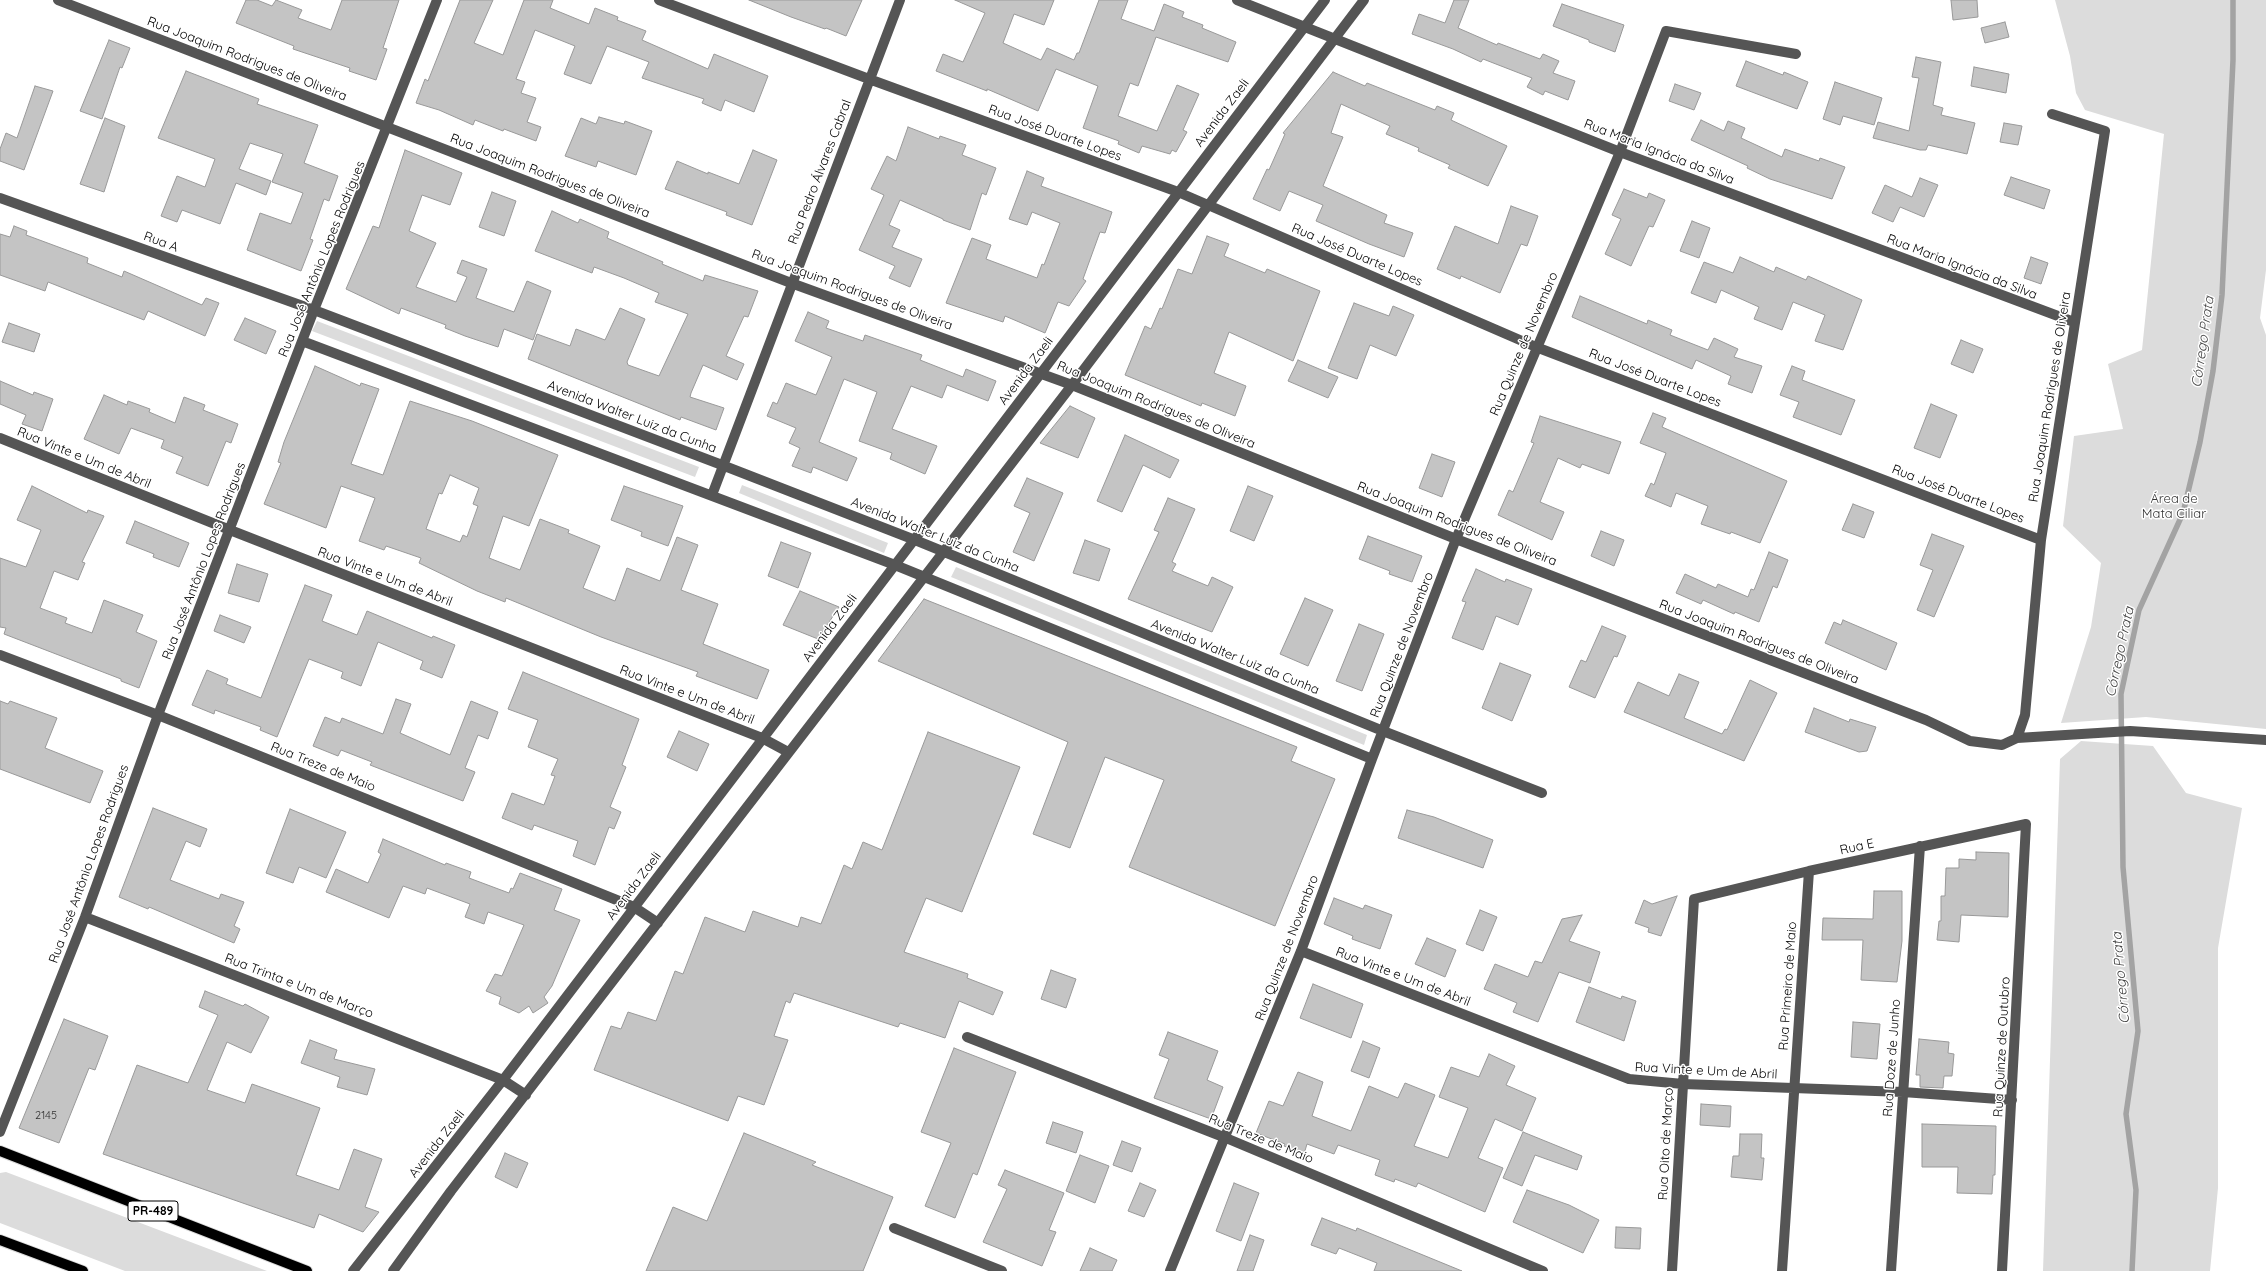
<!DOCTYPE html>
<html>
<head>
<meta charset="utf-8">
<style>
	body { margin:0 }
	canvas { display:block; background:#fff }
</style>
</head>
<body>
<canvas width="2266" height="1271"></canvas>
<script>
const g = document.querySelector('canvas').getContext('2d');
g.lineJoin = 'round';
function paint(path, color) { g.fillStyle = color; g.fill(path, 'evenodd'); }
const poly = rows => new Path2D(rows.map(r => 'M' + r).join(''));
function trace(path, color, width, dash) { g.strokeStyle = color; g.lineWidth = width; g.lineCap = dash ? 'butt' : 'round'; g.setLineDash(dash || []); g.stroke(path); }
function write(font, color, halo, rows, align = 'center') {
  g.font = font + ' Quicksand,sans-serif'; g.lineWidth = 3; g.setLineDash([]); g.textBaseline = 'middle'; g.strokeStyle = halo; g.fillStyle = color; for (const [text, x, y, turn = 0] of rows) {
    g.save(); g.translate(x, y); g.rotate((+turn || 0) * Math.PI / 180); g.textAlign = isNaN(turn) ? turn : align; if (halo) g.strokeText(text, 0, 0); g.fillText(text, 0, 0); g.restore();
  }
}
const green = poly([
	[2055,0,2266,0,2266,270,2260,318,2266,335,2266,729,2146,717,2061,723,2091,627,2101,563,2063,526,2074,436,2123,429,2108,364,2142,350,2164,134,2085,110,2076,93,2070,56],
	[317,321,699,467,695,477,312,331],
	[742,485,888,543,884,553,739,493],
	[956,567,1367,735,1364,745,951,577],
	[2081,741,2153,746,2186,793,2242,808,2218,948,2218,1188,2210,1271,2043,1271,2060,759],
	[6,1172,267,1271,125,1271,0,1223,0,1173]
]);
const stream = poly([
	[2132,1271,2136,1190,2126,1114,2138,1031,2123,867,2121,694,2139,610,2183,513,2200,442,2213,371,2222,295,2233,60,2233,0]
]);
const building = poly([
	[246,0,257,0,272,6,276,0,302,10,298,18,331,30,342,0,399,0,383,48,387,49,376,80,349,71,350,68,293,49,294,46,236,23,246,0],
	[460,0,493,0,474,43,503,55,524,0,553,0,550,8,589,24,595,8,618,17,617,20,646,31,642,40,708,69,714,54,768,76,754,112,725,100,721,111,702,103,704,99,642,78,649,62,607,46,591,84,564,74,575,46,535,30,516,79,525,82,521,93,536,98,527,122,541,127,536,141,504,129,503,131,475,120,473,125,439,110,416,103,425,79,428,81,460,0],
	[749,0,862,0,846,36,826,28,825,29,791,17,749,0],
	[955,0,1054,0,1044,25,1014,14,1003,43,1041,60,1047,48,1074,60,1077,53,1079,53,1099,0,1128,0,1121,19,1154,31,1164,4,1184,12,1182,17,1203,25,1202,28,1236,42,1228,62,1156,37,1138,86,1130,83,1118,116,1157,131,1177,85,1199,94,1183,130,1187,132,1176,152,1172,150,1170,154,1142,146,1139,153,1118,144,1119,141,1083,128,1098,86,1056,69,1038,111,987,89,987,91,936,71,943,54,963,62,985,13,955,0],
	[1454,0,1469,0,1458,28,1497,45,1498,43,1540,59,1543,54,1559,61,1553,73,1575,81,1568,100,1545,91,1543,95,1527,87,1532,78,1483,59,1481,62,1453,49,1412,34,1419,14,1445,23,1454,0],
	[1951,0,1977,0,1978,17,1953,20,1951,0],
	[1562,4,1624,25,1615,52,1589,42,1589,40,1553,26,1562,4],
	[2005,22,2009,37,1985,43,1981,28,2005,22],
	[109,40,130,48,122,68,120,67,102,119,80,111,109,40],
	[1916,57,1941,62,1933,105,1943,108,1941,115,1975,123,1967,154,1928,145,1926,150,1920,150,1873,138,1878,122,1909,131,1919,78,1912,77,1916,57],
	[1746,61,1783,75,1784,72,1808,82,1797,109,1736,86,1746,61],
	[1974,67,2009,74,2006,93,1971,86,1974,67],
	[186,71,259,99,257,104,318,125,304,163,338,176,329,201,324,199,310,239,313,240,301,271,247,250,260,213,291,224,303,193,272,182,283,154,250,143,239,169,271,181,266,195,236,183,220,224,182,210,177,222,161,216,177,176,205,187,215,159,158,138,186,71],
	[1333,72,1365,86,1367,83,1435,110,1437,106,1454,113,1451,120,1507,146,1488,186,1448,168,1450,165,1418,151,1419,148,1386,134,1390,126,1341,104,1331,133,1343,137,1323,186,1387,215,1384,223,1413,233,1404,257,1369,244,1316,221,1323,205,1289,191,1280,211,1253,199,1267,169,1269,170,1285,134,1283,133,1333,72],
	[1835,82,1882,98,1874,125,1843,116,1840,125,1823,119,1835,82],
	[1675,84,1701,93,1694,110,1669,101,1675,84],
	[35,86,53,91,24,170,0,161,0,149,6,133,17,138,35,86],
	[599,117,624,124,625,121,652,131,636,175,598,161,596,167,565,156,581,118,596,124,599,117],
	[105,118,125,126,104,192,80,184,105,118],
	[1701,120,1724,131,1728,121,1745,128,1741,138,1782,157,1785,149,1819,161,1820,158,1845,167,1832,199,1770,179,1747,168,1748,166,1691,140,1701,120],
	[2004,123,2022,126,2018,145,2000,142,2004,123],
	[908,127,939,139,940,136,966,145,962,155,996,168,986,195,982,193,970,230,943,220,943,219,900,200,889,225,900,230,892,247,922,259,910,287,889,278,895,266,859,250,884,195,871,189,887,156,896,161,908,127],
	[405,150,462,173,450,205,422,195,409,231,436,243,416,287,456,302,467,277,457,273,462,260,487,269,476,298,514,312,527,281,551,291,533,340,504,329,498,347,465,336,445,328,446,325,401,308,399,314,346,289,373,226,379,228,405,150],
	[753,150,777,160,752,225,726,215,727,212,665,189,677,161,708,174,708,172,739,184,753,150],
	[1027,171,1044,178,1041,186,1112,212,1105,233,1100,232,1083,279,1086,281,1069,306,1058,302,1045,333,1005,316,1003,322,946,303,972,238,991,245,986,259,1037,278,1042,264,1044,265,1060,223,1032,212,1027,225,1009,219,1027,171],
	[2011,177,2050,190,2044,209,2004,195,2011,177],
	[1920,178,1938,185,1924,217,1900,207,1893,222,1872,213,1885,185,1912,197,1920,178],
	[1624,189,1647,198,1649,193,1665,200,1653,227,1649,226,1631,266,1605,254,1621,219,1612,215,1624,189],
	[492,192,516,201,504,236,479,227,492,192],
	[1511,206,1538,216,1527,246,1521,244,1500,293,1461,276,1460,279,1437,269,1455,226,1498,244,1511,206],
	[552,211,578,223,580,219,609,232,607,238,663,262,662,264,703,281,705,275,758,291,748,317,744,316,726,356,744,364,737,380,703,365,691,393,690,397,724,408,716,430,681,417,680,420,528,359,537,334,570,346,576,329,605,340,620,308,645,319,627,362,628,365,659,376,688,314,655,302,659,293,624,278,594,267,592,273,535,251,552,211],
	[1692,221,1710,228,1699,258,1680,251,1692,221],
	[14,226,27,231,26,235,88,258,87,263,122,277,124,271,202,305,206,298,219,303,205,336,148,311,144,320,48,282,45,291,0,275,0,234,10,237,14,226],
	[1207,236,1229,244,1224,256,1265,273,1267,269,1320,291,1293,361,1229,332,1214,373,1246,386,1235,416,1202,403,1201,406,1125,375,1145,326,1151,329,1160,308,1162,309,1178,269,1192,274,1207,236],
	[1740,257,1774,272,1776,267,1806,280,1808,276,1862,300,1843,350,1815,341,1825,315,1793,302,1782,330,1754,319,1759,307,1721,290,1716,303,1691,293,1704,262,1733,273,1740,257],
	[2031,257,2048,263,2041,284,2024,278,2031,257],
	[1580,296,1647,324,1648,320,1672,330,1670,335,1708,350,1714,338,1738,349,1734,357,1762,366,1752,393,1728,384,1731,376,1696,360,1692,369,1572,317,1580,296],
	[1354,303,1389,316,1393,306,1414,315,1396,356,1370,345,1357,379,1328,368,1354,303],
	[808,312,829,321,826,328,863,341,865,335,922,355,920,360,963,377,966,369,996,381,988,401,947,385,942,398,911,386,892,429,937,446,925,474,890,459,892,453,859,441,877,392,844,379,819,442,857,458,847,481,813,467,811,473,792,466,800,448,789,443,796,428,767,416,773,402,777,404,786,383,816,395,832,357,795,341,808,312],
	[245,318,276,331,266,354,234,340,245,318],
	[9,323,40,334,34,352,2,342,9,323],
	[1961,340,1983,349,1973,373,1951,364,1961,340],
	[1298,360,1338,377,1328,398,1288,381,1298,360],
	[315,366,360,386,361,383,379,389,351,464,383,475,410,401,472,421,558,455,529,526,503,516,489,558,520,570,540,519,569,530,568,533,600,546,583,588,615,601,627,568,660,581,677,537,698,545,681,590,718,604,703,644,769,670,757,699,696,676,698,672,601,637,506,598,505,602,477,591,419,563,421,558,386,546,384,550,359,541,375,498,341,486,326,528,264,504,281,463,278,462,284,442,315,366],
	[450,475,479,488,473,504,478,506,467,537,463,535,460,542,426,529,439,493,442,494,450,475],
	[1792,366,1805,371,1802,380,1855,400,1841,435,1793,417,1799,402,1780,395,1792,366],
	[0,381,33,395,34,392,53,399,42,431,22,424,26,415,0,404,0,381],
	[104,395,127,405,128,401,150,409,149,412,175,423,184,397,205,405,203,410,238,424,231,443,226,441,208,486,176,473,183,457,161,448,164,440,131,428,119,454,84,439,104,395],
	[1931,404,1957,415,1940,458,1914,448,1931,404],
	[1070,406,1095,418,1078,458,1040,443,1070,406],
	[1653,413,1666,418,1662,427,1787,481,1760,543,1731,532,1730,534,1701,524,1708,506,1676,493,1671,507,1645,496,1651,483,1654,485,1666,453,1640,443,1653,413],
	[1540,416,1621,442,1609,474,1582,464,1580,468,1558,458,1540,502,1564,512,1552,540,1498,515,1509,490,1513,492,1534,443,1531,442,1540,416],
	[1125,435,1179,460,1170,478,1143,465,1122,512,1097,501,1125,435],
	[1432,454,1455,462,1442,497,1419,488,1432,454],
	[1027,478,1063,493,1034,561,1013,552,1030,513,1014,506,1027,478],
	[32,486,87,513,88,510,104,516,82,562,85,563,78,580,54,571,40,608,67,618,65,623,92,633,104,600,143,615,136,632,157,641,139,688,121,681,121,679,4,634,6,628,0,627,0,558,26,567,41,530,17,520,32,486],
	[624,486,683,506,668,546,641,536,642,532,611,520,624,486],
	[1248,486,1273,496,1254,541,1230,531,1248,486],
	[1168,498,1195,509,1172,562,1176,564,1172,571,1208,586,1212,577,1233,587,1212,632,1128,599,1159,532,1154,530,1168,498],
	[1853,504,1874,512,1864,538,1842,530,1853,504],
	[135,521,189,543,179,567,153,557,154,554,126,543,135,521],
	[1601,531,1624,540,1614,566,1591,556,1601,531],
	[1932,534,1964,546,1934,617,1917,610,1933,570,1920,565,1932,534],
	[1368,536,1422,556,1412,582,1389,574,1390,571,1359,559,1368,536],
	[1085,540,1110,549,1099,581,1073,573,1085,540],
	[781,542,811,553,798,588,768,576,781,542],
	[1769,552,1788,560,1777,588,1773,586,1759,622,1735,612,1734,614,1703,600,1701,604,1676,593,1685,574,1716,588,1718,584,1748,597,1751,589,1754,590,1769,552],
	[237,564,268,574,259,602,228,593,237,564],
	[1476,569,1505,582,1506,579,1532,589,1518,625,1496,616,1483,650,1452,638,1466,602,1462,601,1476,569],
	[305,585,332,595,322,621,357,635,367,611,432,638,433,636,455,645,442,678,420,669,423,661,378,642,361,686,341,678,343,672,309,659,277,737,260,730,261,727,215,710,214,714,192,705,207,670,228,679,226,684,261,698,305,585],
	[800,591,839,607,818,639,783,625,800,591],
	[1305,598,1333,610,1308,666,1280,654,1305,598],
	[924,599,1297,747,1291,761,1335,779,1275,926,1129,867,1164,780,1105,757,1070,848,1033,834,1068,742,878,661,924,599],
	[220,615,251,627,244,643,214,631,220,615],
	[1843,620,1897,643,1886,670,1825,643,1834,622,1841,625,1843,620],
	[1359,624,1384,634,1362,691,1336,681,1359,624],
	[1602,626,1626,636,1617,657,1614,656,1595,698,1569,687,1581,660,1586,662,1602,626],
	[1500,663,1531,675,1512,721,1482,708,1500,663],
	[523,672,639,719,622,765,626,767,610,807,621,812,614,829,609,827,595,865,573,856,578,841,534,825,532,830,502,818,512,793,544,805,555,776,551,775,558,759,528,747,538,720,508,709,523,672],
	[1679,674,1699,682,1684,718,1722,734,1725,729,1727,730,1750,680,1777,693,1744,761,1624,712,1638,682,1669,696,1679,674],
	[396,699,411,704,400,733,450,755,471,701,498,712,488,739,478,735,465,768,475,772,463,801,370,765,372,762,341,750,338,756,313,746,325,717,340,723,342,718,383,734,396,699],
	[0,701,8,704,10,701,57,718,45,748,103,771,90,803,0,769,0,701],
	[1814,708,1849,722,1850,719,1876,727,1867,751,1859,752,1805,732,1814,708],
	[679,731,709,744,697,771,667,757,679,731],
	[928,732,1020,767,962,912,926,898,904,952,968,974,967,978,1003,992,993,1015,959,1001,945,1038,900,1023,898,1027,794,993,790,1003,786,1001,774,1036,788,1040,764,1105,738,1096,728,1121,594,1070,611,1026,621,1029,628,1012,656,1021,675,971,683,974,705,917,745,932,753,911,798,927,801,917,821,924,844,865,852,869,863,842,882,850,928,732],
	[153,808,207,829,200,847,186,841,170,880,219,899,221,894,244,902,234,926,240,929,234,943,149,907,148,909,119,897,153,808],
	[290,809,346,832,326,878,299,867,293,883,266,873,290,809],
	[1407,810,1434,817,1493,840,1483,868,1398,838,1407,810],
	[383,839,445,865,446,863,471,872,469,878,509,893,511,888,513,889,520,873,562,889,554,910,580,920,552,986,544,997,548,1003,533,1013,529,1006,519,1013,499,1004,501,997,486,991,495,974,502,976,524,925,488,912,484,924,465,917,470,904,427,888,425,894,403,886,389,918,326,892,336,869,368,883,381,854,378,852,383,839],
	[1976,852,2009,853,2008,917,1961,915,1959,942,1937,940,1939,921,1941,921,1941,896,1945,896,1946,868,1959,868,1959,859,1976,860,1976,852],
	[1874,891,1902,891,1902,941,1897,982,1861,980,1863,940,1822,940,1823,918,1873,919,1874,891],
	[1677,896,1661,936,1648,932,1649,928,1635,923,1644,900,1652,904,1677,896],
	[1334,898,1363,909,1365,905,1392,915,1380,949,1352,939,1353,936,1324,924,1334,898],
	[1480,910,1497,917,1483,951,1466,944,1480,910],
	[1582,915,1569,941,1600,952,1590,983,1559,972,1538,1022,1513,1012,1517,1003,1484,989,1495,964,1528,977,1535,961,1542,963,1562,919,1582,915],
	[1427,938,1456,950,1445,977,1415,964,1427,938],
	[1051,970,1076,979,1066,1008,1041,999,1051,970],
	[1313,984,1363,1004,1351,1038,1300,1018,1313,984],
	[1589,987,1621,999,1622,996,1636,1001,1624,1041,1576,1022,1589,987],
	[205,991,243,1006,245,1004,269,1017,251,1053,227,1042,207,1090,245,1103,252,1084,320,1108,296,1175,339,1190,354,1149,382,1159,365,1207,379,1212,363,1232,319,1214,314,1228,103,1154,137,1065,188,1083,218,1015,199,1007,205,991],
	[64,1019,108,1036,95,1070,89,1068,59,1143,19,1128,64,1019],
	[1853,1022,1880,1024,1877,1059,1851,1057,1853,1022],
	[1168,1032,1218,1051,1207,1080,1223,1087,1211,1119,1154,1098,1169,1059,1159,1055,1168,1032],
	[1919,1039,1949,1042,1948,1053,1954,1054,1952,1076,1944,1076,1943,1088,1920,1087,1920,1075,1916,1075,1919,1039],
	[310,1040,337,1050,334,1059,375,1069,367,1095,337,1087,340,1077,301,1063,310,1040],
	[1363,1041,1380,1048,1369,1078,1351,1071,1363,1041],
	[954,1048,1016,1072,977,1175,973,1173,955,1218,925,1206,951,1143,921,1132,954,1048],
	[1489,1054,1515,1066,1506,1085,1536,1098,1522,1131,1495,1119,1478,1158,1503,1168,1485,1212,1418,1183,1416,1187,1395,1179,1394,1182,1375,1175,1380,1160,1338,1145,1334,1154,1307,1144,1304,1154,1284,1146,1285,1144,1256,1133,1269,1101,1283,1106,1298,1072,1323,1082,1312,1116,1351,1131,1369,1086,1398,1098,1405,1083,1435,1095,1414,1146,1448,1158,1468,1108,1439,1097,1451,1067,1479,1077,1489,1054],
	[1701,1104,1731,1106,1730,1127,1700,1125,1701,1104],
	[1053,1122,1083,1132,1076,1153,1046,1143,1053,1122],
	[1922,1124,1996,1126,1995,1175,1993,1175,1992,1194,1957,1193,1958,1167,1922,1167,1922,1124],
	[1523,1132,1582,1156,1577,1170,1535,1155,1522,1186,1503,1178,1523,1132],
	[744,1133,816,1162,812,1165,893,1197,863,1271,646,1271,673,1207,707,1221,744,1133],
	[1740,1134,1762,1134,1761,1158,1764,1158,1762,1180,1731,1177,1733,1156,1739,1156,1740,1134],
	[1122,1141,1141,1148,1132,1172,1113,1165,1122,1141],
	[505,1153,528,1163,517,1188,495,1177,505,1153],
	[1080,1155,1109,1166,1095,1203,1066,1191,1080,1155],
	[1005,1170,1064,1193,1049,1230,1056,1232,1042,1266,983,1242,1007,1189,998,1185,1005,1170],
	[1140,1183,1156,1190,1144,1217,1128,1211,1140,1183],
	[1234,1183,1259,1193,1241,1241,1216,1231,1234,1183],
	[1527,1190,1569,1205,1599,1220,1583,1253,1513,1222,1527,1190],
	[1322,1218,1356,1231,1357,1228,1462,1271,1374,1271,1377,1263,1339,1248,1336,1254,1311,1245,1322,1218],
	[1616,1227,1641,1228,1640,1249,1615,1248,1616,1227],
	[1250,1235,1264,1240,1253,1271,1237,1271,1250,1235],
	[1090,1248,1117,1260,1112,1271,1080,1271,1090,1248]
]);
const minor = poly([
	[58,0,791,283,1072,385,1456,539,1926,720,1970,741,2002,745,2017,738,2025,715,2041,540,2105,131,2052,114],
	[659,0,869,79,1178,192,1536,347,2041,540],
	[1237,0,1620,152,2074,322],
	[0,198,314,310,722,465,915,540,1383,731,1542,793],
	[302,341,895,565,1372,759],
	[0,438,230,530,762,738,788,752],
	[712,495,900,0],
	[0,655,158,715,634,907,658,923],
	[2017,738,2130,731,2266,740],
	[85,917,503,1080,526,1095],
	[1301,951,1629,1079,1683,1084,1903,1092,2012,1100],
	[967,1037,1226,1138,1543,1271],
	[0,1132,85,917,158,715,314,310,437,0],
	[894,1228,1002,1271],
	[353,1271,503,1080,1325,0],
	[393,1271,451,1191,1072,385,1364,0],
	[1170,1271,1301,951,1372,759,1456,539,1620,152,1666,31,1796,54],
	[1672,1271,1694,899,1809,871,2026,824,2002,1271],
	[1782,1271,1809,871],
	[1891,1271,1920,846]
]);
const major = poly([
	[0,1151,307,1271],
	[0,1240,83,1271]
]);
const numberNames = [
	["2145",46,1116]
];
const shields = [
	[153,1211,50]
];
const shieldNames = [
	["PR-489",153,1211]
];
const streetNames = [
	["Rua Joaquim Rodrigues de Oliveira",247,59,21],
	["Avenida Zaeli",1222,113,-53],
	["Rua José Duarte Lopes",1055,133,20],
	["Rua Maria Ignácia da Silva",1659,152,21],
	["Rua Pedro Álvares Cabral",820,172,-69],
	["Rua Joaquim Rodrigues de Oliveira",550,176,21],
	["Rua A",161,242,20],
	["Rua José Duarte Lopes",1357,255,23],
	["Rua José Antônio Lopes Rodrigues",322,259,-68],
	["Rua Maria Ignácia da Silva",1962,267,21],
	["Rua Joaquim Rodrigues de Oliveira",852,290,20],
	["Rua Quinze de Novembro",1524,344,-67],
	["Avenida Zaeli",1026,371,-53],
	["Rua José Duarte Lopes",1655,378,21],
	["Rua Joaquim Rodrigues de Oliveira",2050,397,-81],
	["Rua Joaquim Rodrigues de Oliveira",1156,405,22],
	["Avenida Walter Luiz da Cunha",632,417,21],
	["Rua Vinte e Um de Abril",84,458,22],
	["Rua José Duarte Lopes",1958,494,21],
	["Rua Joaquim Rodrigues de Oliveira",1457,524,21],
	["Avenida Walter Luiz da Cunha",935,535,22],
	["Rua José Antônio Lopes Rodrigues",204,561,-69],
	["Rua Vinte e Um de Abril",385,577,21],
	["Avenida Zaeli",830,628,-53],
	["Rua Joaquim Rodrigues de Oliveira",1759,642,21],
	["Rua Quinze de Novembro",1402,645,-69],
	["Avenida Walter Luiz da Cunha",1235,657,22],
	["Rua Vinte e Um de Abril",687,695,21],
	["Rua Treze de Maio",323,767,22],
	["Rua E",1857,847,-12],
	["Rua José Antônio Lopes Rodrigues",89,864,-70],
	["Avenida Zaeli",634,886,-53],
	["Rua Quinze de Novembro",1287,948,-69],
	["Rua Vinte e Um de Abril",1403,977,21],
	["Rua Trinta e Um de Março",299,986,21],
	["Rua Primeiro de Maio",1788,986,-86],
	["Rua Quinze de Outubro",2002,1047,-87],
	["Rua Doze de Junho",1892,1058,-86],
	["Rua Vinte e Um de Abril",1706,1071,3],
	["Rua Treze de Maio",1261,1139,22],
	["Avenida Zaeli",437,1144,-52],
	["Rua Oito de Março",1666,1144,-87]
];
const parkNames = [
	["Área de",2174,499],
	["Mata Ciliar",2174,514]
];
const waterNames = [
	["Córrego Prata",2203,342,-82],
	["Córrego Prata",2120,652,-78],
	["Córrego Prata",2121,978,-95]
];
paint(green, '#dcdcdc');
trace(stream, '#a3a3a3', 5.5);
paint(building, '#c4c4c4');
trace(building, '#999', 1);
trace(major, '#dbdbdb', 12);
trace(minor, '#555', 10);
trace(major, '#000', 10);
write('11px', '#313131', null, numberNames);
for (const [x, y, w] of shields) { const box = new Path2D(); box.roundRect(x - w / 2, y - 10, w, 20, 3); g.fillStyle = '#fff'; g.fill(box); trace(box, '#000', 1); }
write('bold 12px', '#000', null, shieldNames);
write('13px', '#000', '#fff', streetNames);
write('13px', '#333', '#fff', parkNames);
write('italic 14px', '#444', '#fff', waterNames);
</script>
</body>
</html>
